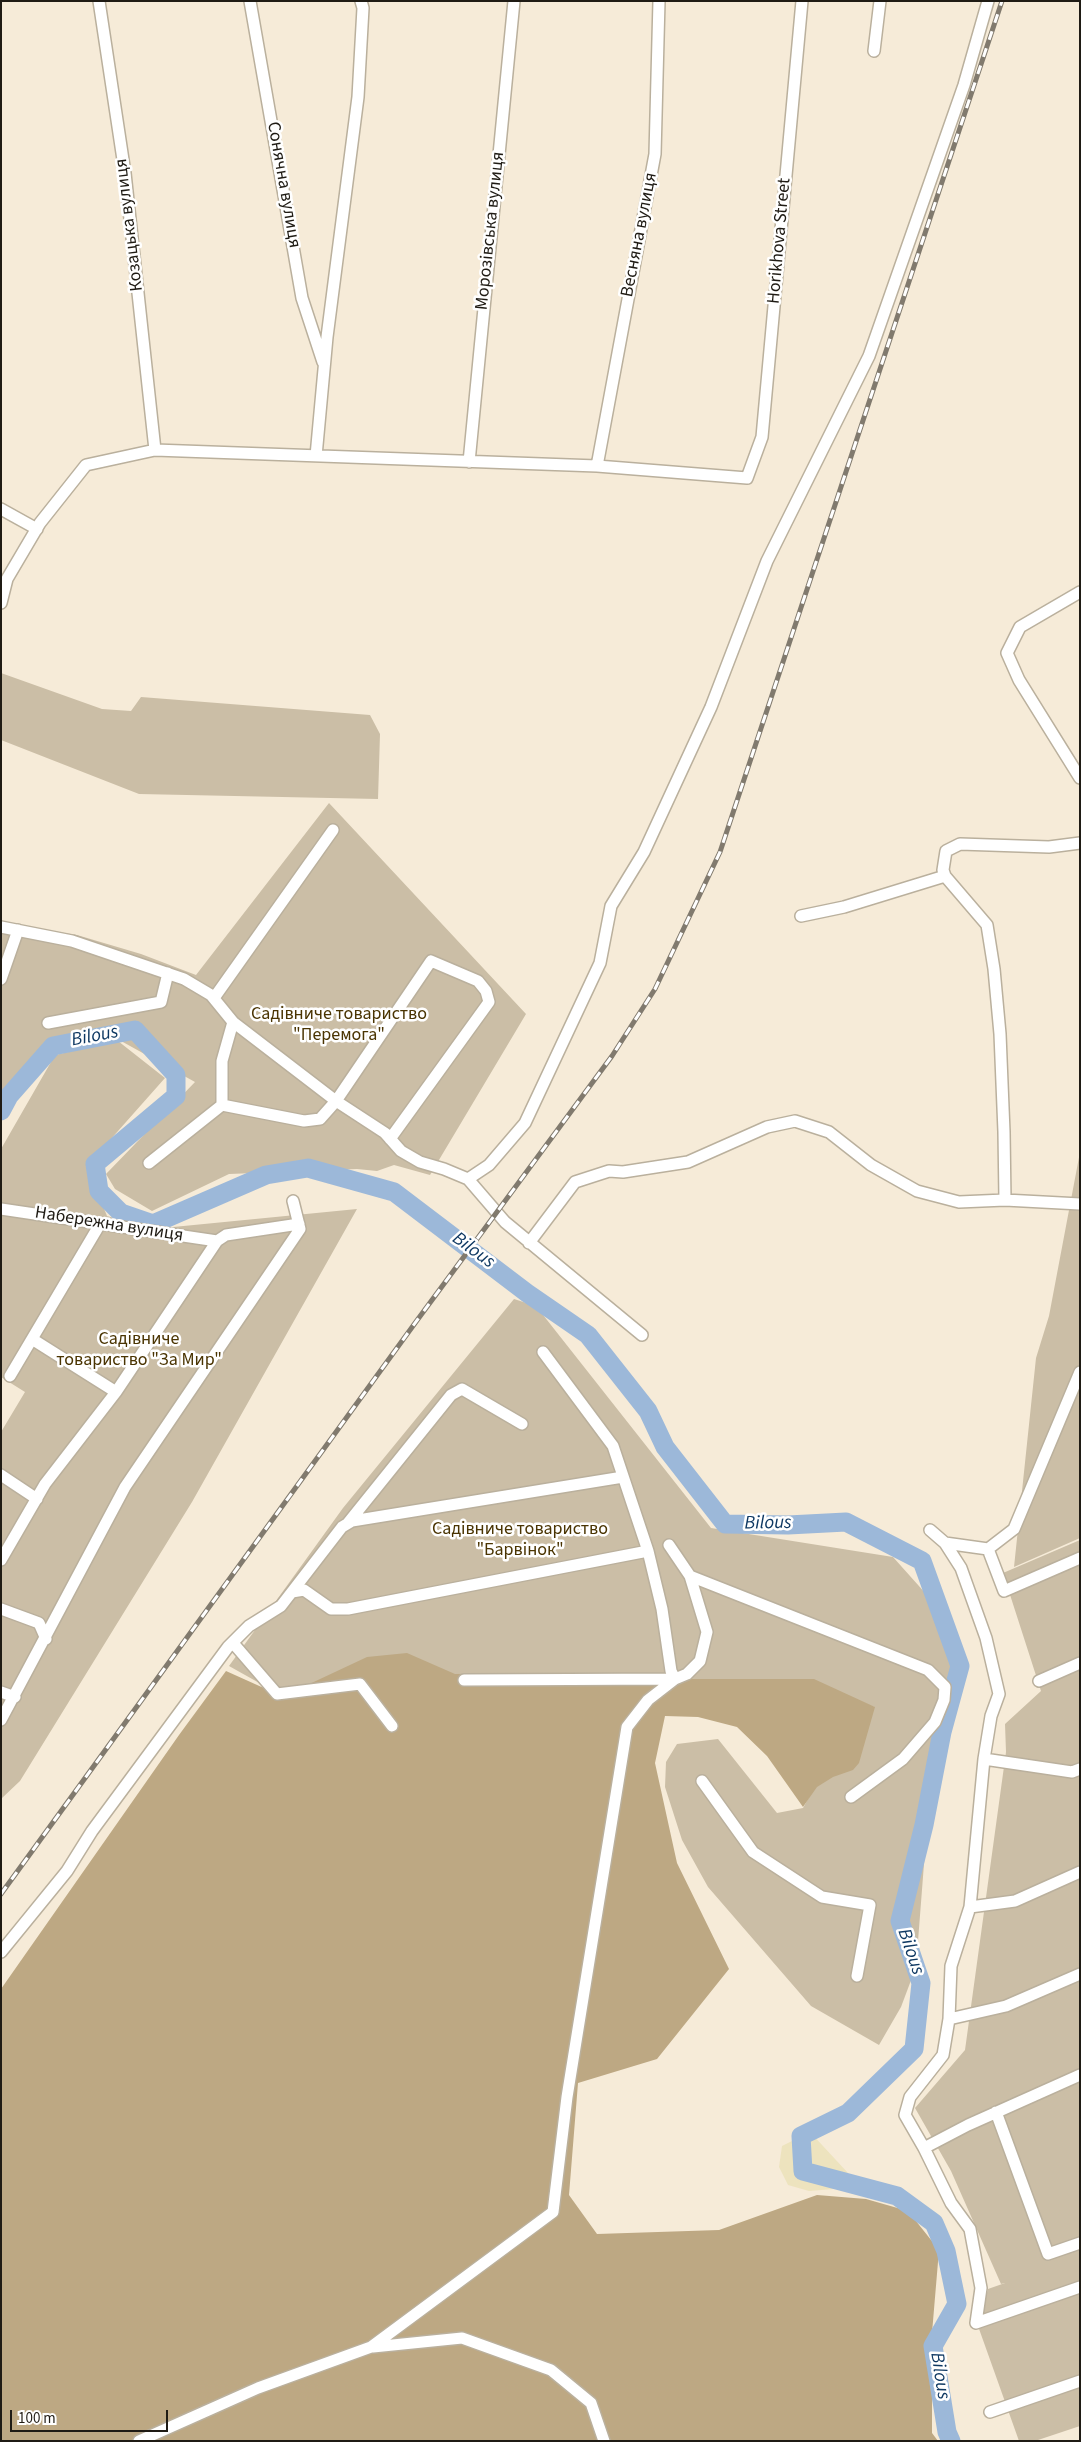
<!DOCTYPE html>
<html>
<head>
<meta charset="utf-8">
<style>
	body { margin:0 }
	#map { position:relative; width:1081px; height:2442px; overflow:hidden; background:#f6ebd8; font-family:"Source Sans 3",sans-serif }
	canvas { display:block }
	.frame { position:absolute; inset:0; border:2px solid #1f1b14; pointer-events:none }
	.scale { position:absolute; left:10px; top:2410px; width:158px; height:22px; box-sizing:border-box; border:2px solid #1f1b14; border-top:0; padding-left:6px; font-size:15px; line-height:18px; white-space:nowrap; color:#1f1b14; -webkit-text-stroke:4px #fff; paint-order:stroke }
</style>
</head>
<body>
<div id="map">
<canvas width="1081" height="2442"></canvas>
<div class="frame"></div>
<div class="scale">100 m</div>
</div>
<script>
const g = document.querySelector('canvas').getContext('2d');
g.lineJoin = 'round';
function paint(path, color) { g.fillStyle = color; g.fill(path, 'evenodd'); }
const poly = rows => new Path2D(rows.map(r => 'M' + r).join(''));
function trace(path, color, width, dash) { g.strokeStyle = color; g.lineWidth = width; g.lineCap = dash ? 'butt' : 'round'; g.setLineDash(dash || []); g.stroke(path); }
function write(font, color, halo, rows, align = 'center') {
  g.font = font + ' "Source Sans 3",sans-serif'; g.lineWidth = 5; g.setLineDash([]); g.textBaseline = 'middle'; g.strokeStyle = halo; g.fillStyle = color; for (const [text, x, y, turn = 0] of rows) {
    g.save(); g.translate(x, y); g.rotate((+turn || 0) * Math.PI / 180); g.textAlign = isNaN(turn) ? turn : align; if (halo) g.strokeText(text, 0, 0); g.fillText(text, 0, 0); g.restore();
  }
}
const green = poly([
	[1,673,102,709,131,711,141,697,370,715,380,734,378,799,139,794,1,740],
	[329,803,526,1014,430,1175,394,1165,377,1171,357,1169,229,1174,152,1211,115,1189,106,1174,195,1082,103,1031,61,1040,34,1056,1,1110,1,923,77,935,141,954,196,975],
	[118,1041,165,1078,87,1166,107,1216,153,1229,357,1209,192,1502,20,1781,1,1799,1,1432,25,1392,1,1377,1,1149,55,1055],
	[1080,1152,1080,1538,1014,1567,1036,1358,1049,1316],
	[514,1299,536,1306,711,1528,893,1557,944,1614,956,1667,945,1687,935,1722,916,1967,901,2007,879,2045,811,2006,708,1887,682,1840,665,1787,666,1762,677,1744,718,1739,777,1813,803,1808,816,1785,874,1707,813,1681,286,1698,229,1666,343,1508],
	[1080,1540,1080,2426,1035,2441,1019,2441,978,2326,988,2289,1005,2283,1001,2284,951,2171,915,2108,965,2050,1006,1752,1005,1724,1041,1691,1003,1573]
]);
const forest = poly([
	[407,1653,455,1674,564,1673,675,1679,814,1679,875,1707,859,1763,853,1770,833,1777,817,1787,803,1807,767,1756,737,1727,698,1717,665,1716,655,1763,677,1863,729,1969,657,2059,578,2083,569,2195,597,2234,719,2230,817,2195,866,2199,908,2211,939,2250,932,2333,932,2433,938,2441,1,2441,1,1989,179,1735,226,1671,286,1698,303,1687,367,1657]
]);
const sand = poly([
	[810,2132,848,2173,834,2189,809,2191,788,2185,779,2167,782,2146]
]);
const river = poly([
	[1,1111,9,1096,53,1046,135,1030,176,1075,176,1096,95,1164,99,1191,121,1213,153,1224,266,1175,308,1168,394,1192,527,1293,588,1335,648,1411,665,1447,725,1524,788,1525,846,1522,922,1561,960,1666,942,1732,924,1825,900,1921,921,1983,914,2049,848,2113,801,2136,803,2171,897,2196,934,2223,946,2251,957,2304,933,2346,947,2432,951,2441]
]);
const street = poly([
	[99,1,125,173,155,450],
	[250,1,302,298,323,362],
	[874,51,880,1],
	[316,456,327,337,358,97,363,8,361,1],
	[469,462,514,1],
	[597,466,655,154,659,1],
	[1,509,37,529],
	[1080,592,1020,627,1007,653,1019,680,1080,778],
	[1,603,7,579,40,523,86,465,155,450,597,466,747,478,762,437,802,1],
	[801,916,844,907,945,876],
	[1,927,72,941,184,979,211,995,233,1022,336,1101,385,1133,401,1151,420,1162,444,1169,468,1179,505,1222,642,1335],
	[1,979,18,930],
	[214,998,333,830],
	[48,1023,161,1002,168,973],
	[222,1105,222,1061,233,1022],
	[149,1163,222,1105,304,1121,320,1119,336,1101,431,961,478,981,486,991,489,1002,390,1139],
	[468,1179,489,1165,525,1123,600,963,611,906,644,852,711,707,767,561,869,356,964,85,988,1],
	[1005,1200,1004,1132,1000,1034,994,969,987,925,945,876,943,870,946,851,960,844,1049,847,1080,843],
	[1,1209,217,1241],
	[529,1243,575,1182,609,1171,623,1172,688,1162,767,1127,795,1121,829,1132,871,1165,917,1191,959,1202,1005,1200,1080,1204],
	[32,1339,116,1392],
	[543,1352,613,1446,648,1551,662,1609,671,1671,675,1679],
	[10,1376,100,1224],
	[1,1475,37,1499],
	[348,1523,451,1395,462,1389,522,1424],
	[930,1530,945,1543,961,1568,986,1638,999,1694,991,1716,984,1759,970,1907,951,1966,949,2019,943,2055,910,2097,905,2115,924,2148,951,2203,970,2229,981,2288,976,2323,1080,2287],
	[945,1543,988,1549,1004,1591,1080,1558],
	[988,1549,1014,1529,1080,1372],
	[1,1560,45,1484,116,1392,217,1241,226,1235,299,1224],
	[690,1576,928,1670,945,1687,944,1700,935,1722,903,1759,851,1797],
	[292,1592,304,1590,331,1609,348,1609,648,1551],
	[1,1609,39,1623,46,1639],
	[233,1643,277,1694,360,1684,392,1726],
	[464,1680,675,1679],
	[1039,1681,1080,1663],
	[1,1692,15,1697],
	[1,1720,125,1487,300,1229,293,1201],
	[984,1759,1072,1772,1080,1769],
	[702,1781,753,1852,822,1897,870,1905,857,1976],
	[970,1907,1015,1901,1080,1872],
	[1,1952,67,1871,92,1831,228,1647,249,1626,281,1606,342,1527,352,1521,623,1477],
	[949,2019,1006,2006,1080,1974],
	[996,2112,1048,2254,1080,2243],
	[924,2148,968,2125,1080,2075],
	[373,2347,462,2338,551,2370,591,2403,604,2441],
	[990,2412,1080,2381],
	[139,2441,258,2388,371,2347,553,2212,567,2097,627,1727,648,1700,675,1679,687,1674,700,1661,707,1632,690,1576,669,1545]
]);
const rail = poly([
	[1,1894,418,1319,612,1056,655,989,720,852,1002,1]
]);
const streetNames = [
	["Сонячна вулиця",283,185,80],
	["Козацька вулиця",130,225,-97],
	["Морозівська вулиця",491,231,-84],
	["Весняна вулиця",640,235,-79],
	["Horikhova Street",780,241,-85],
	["Набережна вулиця",109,1225,9]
];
const parkNames = [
	["Садівниче товариство",339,1015],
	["\"Перемога\"",339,1036],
	["Садівниче",139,1340],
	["товариство \"За Мир\"",139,1361],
	["Садівниче товариство",520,1530],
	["\"Барвінок\"",520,1551]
];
const waterNames = [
	["Bilous",95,1037,-11],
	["Bilous",473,1251,36],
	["Bilous",768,1524,-1],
	["Bilous",910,1952,71],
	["Bilous",939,2376,81]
];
paint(green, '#cbbea6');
paint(forest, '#bda883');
paint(sand, '#ede3be');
trace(river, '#9cb8d9', 19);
trace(street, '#bab09d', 14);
trace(street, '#fff', 11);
trace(rail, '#817a6e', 5);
trace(rail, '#fff', 3, [9]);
write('18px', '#1f1b14', '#fff', streetNames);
write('18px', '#4a3402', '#fff', parkNames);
write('italic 19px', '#0e3862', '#fff', waterNames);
</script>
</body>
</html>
